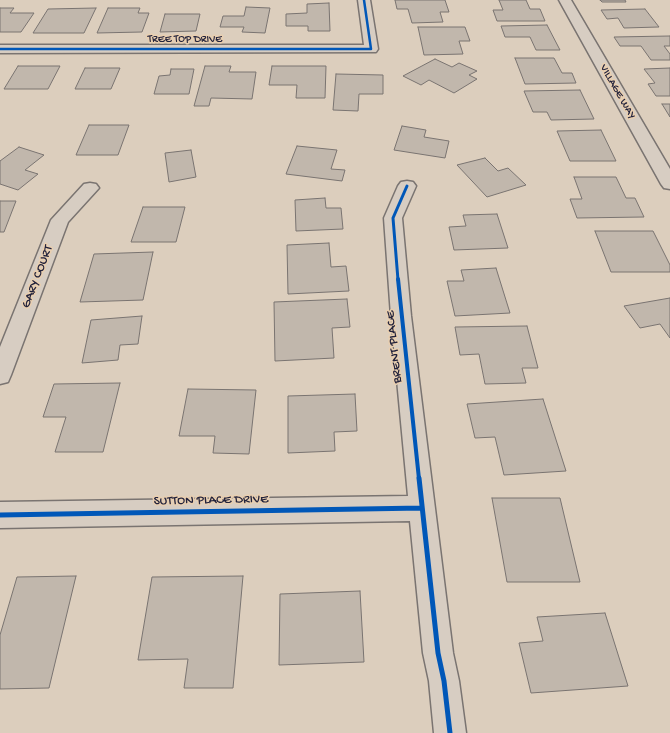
<!DOCTYPE html>
<html>
<head>
<meta charset="utf-8">
<style>
	body { margin:0 }
	canvas { display:block; background:#dccebd }
</style>
</head>
<body>
<canvas width="670" height="733"></canvas>
<script>
const g = document.querySelector('canvas').getContext('2d');
g.lineJoin = 'round';
function paint(path, color) { g.fillStyle = color; g.fill(path, 'evenodd'); }
const poly = rows => new Path2D(rows.map(r => 'M' + r).join(''));
function trace(path, color, width, dash) { g.strokeStyle = color; g.lineWidth = width; g.lineCap = dash ? 'butt' : 'round'; g.setLineDash(dash || []); g.stroke(path); }
function write(font, color, halo, rows, align = 'center') {
  g.font = font + ' "Gochi Hand",sans-serif'; g.lineWidth = 3; g.setLineDash([]); g.textBaseline = 'middle'; g.strokeStyle = halo; g.fillStyle = color; for (const [text, x, y, turn = 0] of rows) {
    g.save(); g.translate(x, y); g.rotate((+turn || 0) * Math.PI / 180); g.textAlign = isNaN(turn) ? turn : align; if (halo) g.strokeText(text, 0, 0); g.fillText(text, 0, 0); g.restore();
  }
}
const building = poly([
	[395,0,445,0,449,12,440,12,443,22,412,23,408,9,397,9,395,0],
	[499,0,526,0,530,9,540,9,545,21,497,21,493,10,503,10,499,0],
	[600,0,625,0,626,2,602,2,600,0],
	[329,3,330,31,308,31,308,26,286,26,286,14,307,13,307,4,329,3],
	[246,7,270,8,265,33,242,32,244,27,220,27,223,16,244,16,246,7],
	[0,8,14,8,10,13,34,13,21,32,0,32,0,8],
	[96,8,84,33,33,33,48,9,96,8],
	[108,8,140,8,138,13,149,13,142,32,97,33,108,8],
	[645,9,659,27,624,28,618,18,607,19,601,10,645,9],
	[165,14,200,14,196,31,160,32,165,14],
	[547,25,560,50,536,50,530,37,505,37,501,26,547,25],
	[418,27,465,27,470,41,459,41,463,54,424,55,418,27],
	[670,36,670,46,664,46,670,54,670,60,651,60,641,46,620,46,614,37,670,36],
	[515,58,554,58,562,73,572,73,576,83,525,84,515,58],
	[435,59,452,67,459,63,477,71,469,75,477,79,454,93,429,80,421,85,403,76,435,59],
	[18,66,60,66,48,89,4,89,18,66],
	[205,66,231,66,229,72,256,72,252,99,211,98,209,106,194,106,205,66],
	[272,66,326,66,325,98,296,98,297,85,269,85,272,66],
	[85,68,120,68,111,89,75,89,85,68],
	[670,68,670,96,656,96,648,84,655,83,644,69,670,68],
	[171,69,194,69,189,94,154,94,159,76,170,75,171,69],
	[336,74,383,75,383,94,359,94,358,111,333,110,336,74],
	[580,90,594,119,551,120,547,112,533,112,524,91,580,90],
	[662,104,670,104,670,117,662,104],
	[89,125,129,125,118,155,76,155,89,125],
	[402,126,426,130,424,137,449,141,445,158,394,150,402,126],
	[601,130,616,161,570,161,557,131,601,130],
	[297,146,337,150,331,169,345,170,342,181,286,174,297,146],
	[19,147,44,155,25,170,38,174,18,190,0,184,0,161,19,147],
	[191,150,196,177,169,182,165,153,191,150],
	[485,158,498,171,508,168,526,185,487,197,457,165,485,158],
	[574,177,616,177,626,198,635,198,644,217,577,218,570,199,582,199,574,177],
	[325,198,326,208,341,208,343,229,296,231,295,200,325,198],
	[0,201,16,201,4,232,0,232,0,201],
	[143,207,185,207,176,242,131,242,143,207],
	[497,214,508,248,454,250,449,227,466,226,463,215,497,214],
	[595,231,653,231,670,265,670,272,611,272,595,231],
	[329,243,331,267,346,266,349,291,288,294,287,245,329,243],
	[153,252,143,300,80,302,94,254,153,252],
	[496,268,510,313,455,316,447,281,464,281,461,270,496,268],
	[670,298,670,338,660,324,640,328,624,306,670,298],
	[347,299,350,327,332,328,334,358,275,361,274,302,347,299],
	[142,316,138,344,120,345,118,360,82,363,91,320,142,316],
	[527,326,538,368,522,368,526,383,485,384,479,354,460,355,455,327,527,326],
	[120,383,103,452,55,452,66,417,43,417,54,384,120,383],
	[188,389,256,390,249,454,213,453,215,436,179,436,188,389],
	[355,394,357,431,334,432,335,451,288,453,288,396,355,394],
	[543,399,566,471,504,475,495,437,475,438,467,404,543,399],
	[492,498,560,498,580,582,507,582,492,498],
	[76,576,49,688,0,689,0,635,17,577,76,576],
	[243,576,233,688,184,688,188,659,138,660,152,577,243,576],
	[360,591,364,662,279,665,280,594,360,591],
	[605,613,628,686,531,693,519,643,543,641,537,617,605,613]
]);
const minor = poly([
	[358,0,370,0,378,49,376,52,0,53,0,45,364,45,358,0],
	[559,0,571,0,670,169,670,189,664,188,661,184,559,0],
	[407,181,413,182,416,186,402,218,411,316,453,653,459,681,466,733,434,733,429,681,423,653,410,521,0,528,0,502,408,496,391,316,384,218,398,186,401,182,407,181],
	[90,183,96,184,99,188,68,222,11,375,8,382,0,384,0,347,51,220,84,184,90,183]
]);
const cyclewayFar3 = poly([
	[0,49,371,49,364,0]
]);
const cyclewayFar2 = poly([
	[398,280,393,218,407,186]
]);
const cyclewayFar1 = poly([
	[398,279,419,479]
]);
const cycleway = poly([
	[419,478,438,653,444,681,450,733],
	[0,515,422,508]
]);
const farStreetnames = [
	["TREE TOP DRIVE",185,40],
	["VILLAGE WAY",617,92,60]
];
const streetNames = [
	["GARY COURT",38,277,-69],
	["BRENT PLACE",395,347,-96],
	["SUTTON PLACE DRIVE",211,501,-1]
];
paint(building, '#c1b7ac');
trace(building, '#7a7471', 1);
trace(minor, '#7a7471', 3);
paint(minor, '#d7cdc2');
trace(cyclewayFar3, '#0057b8', 2.5);
trace(cyclewayFar2, '#0057b8', 3);
trace(cyclewayFar1, '#0057b8', 4);
trace(cycleway, '#0057b8', 5);
write('11px', '#22223b', '#e9cfb0', farStreetnames);
write('13px', '#22223b', '#e9cfb0', streetNames);
</script>
</body>
</html>
